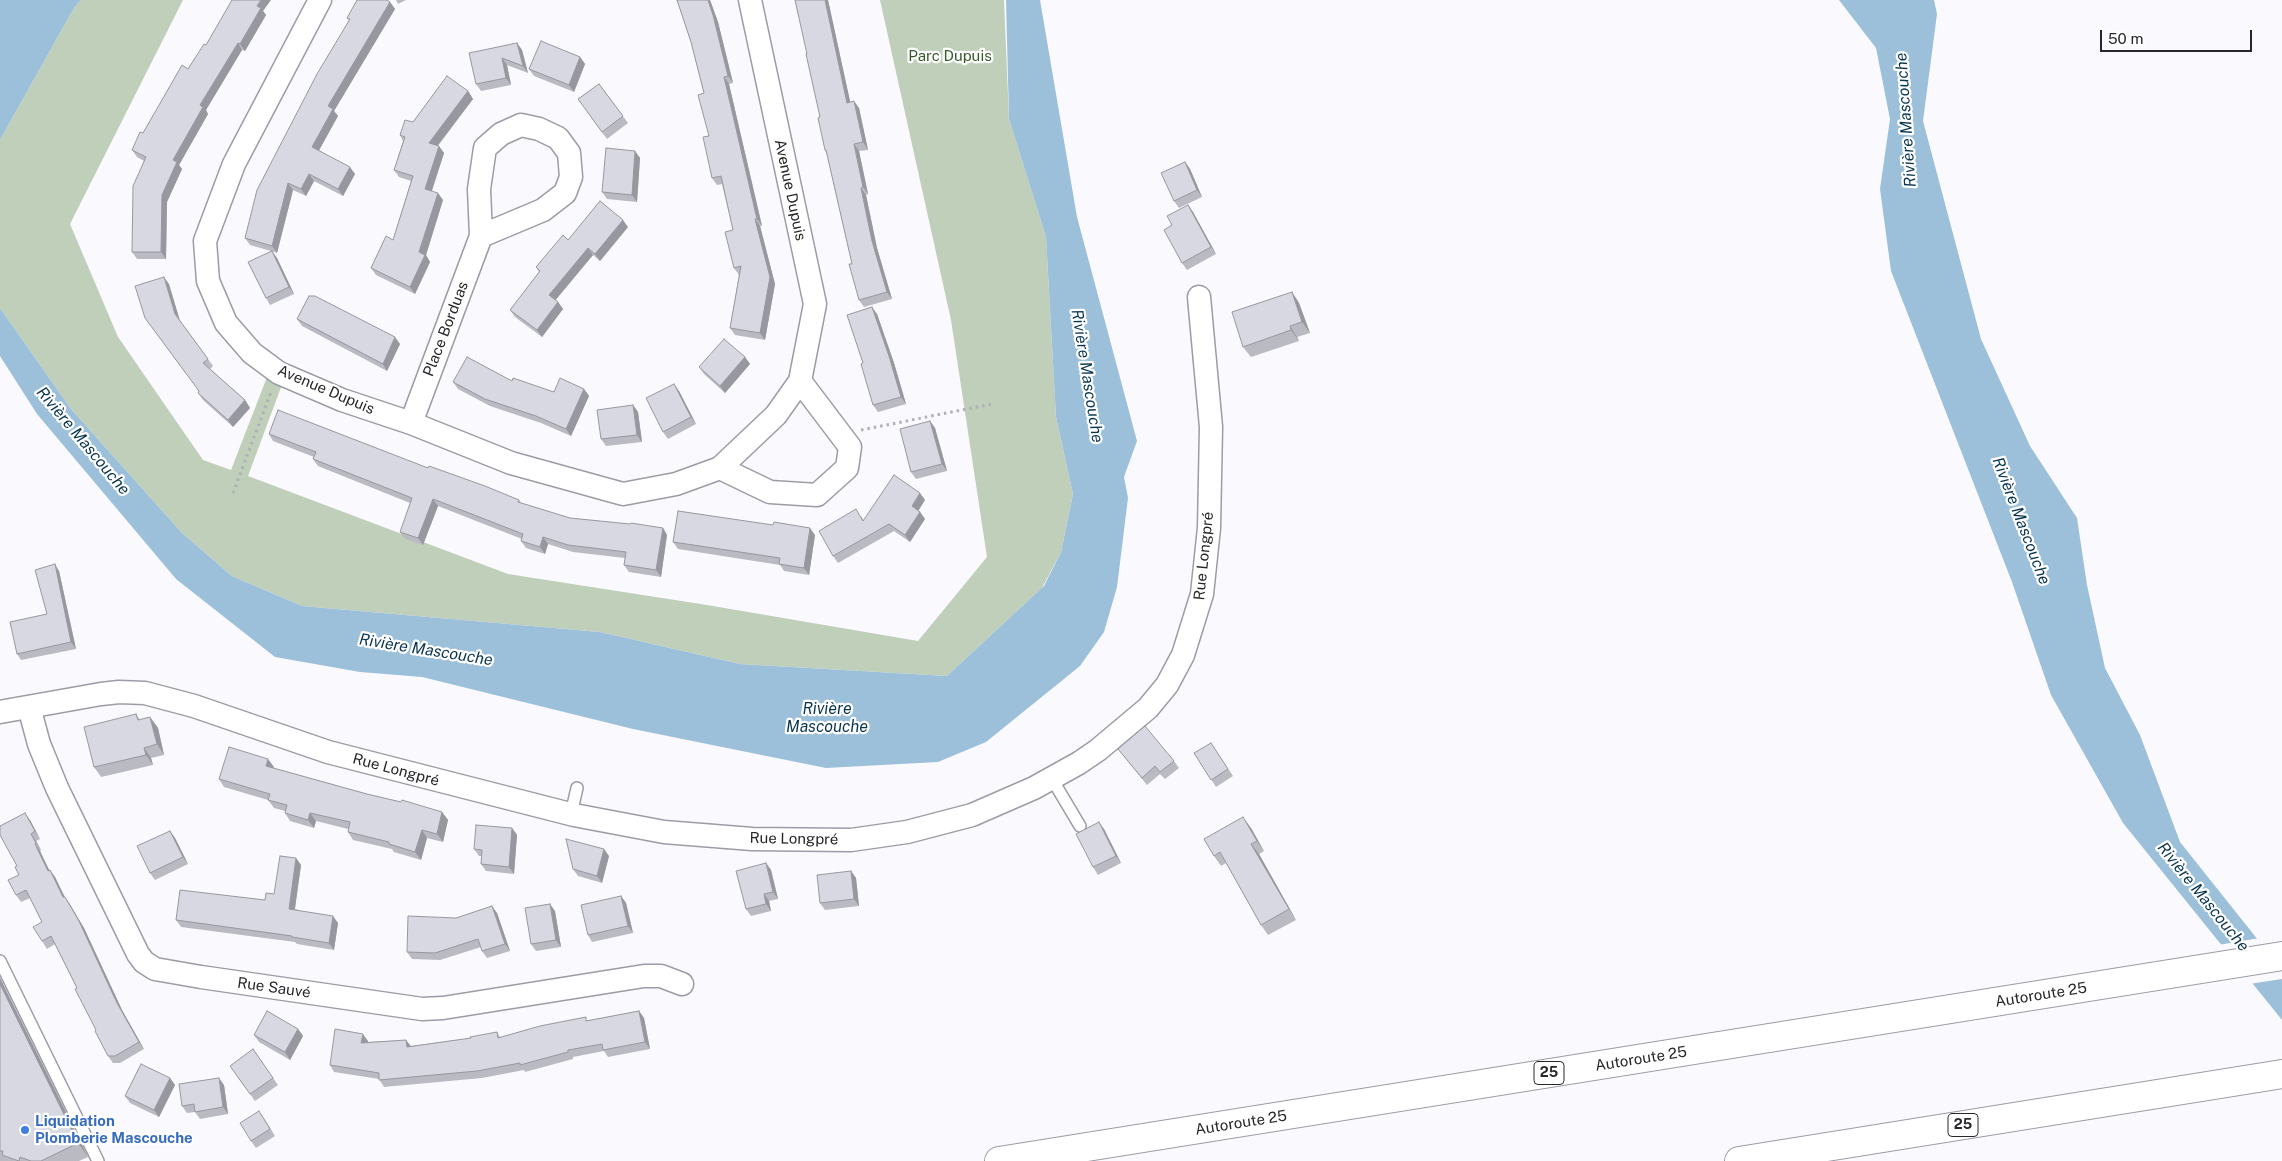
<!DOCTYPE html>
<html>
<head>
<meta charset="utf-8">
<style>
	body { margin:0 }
	#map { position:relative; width:2282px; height:1161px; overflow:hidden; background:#faf9fe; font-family:"Public Sans",sans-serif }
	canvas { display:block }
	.scale { position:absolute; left:2100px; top:30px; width:152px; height:22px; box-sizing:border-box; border:2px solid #27272b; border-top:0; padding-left:6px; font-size:15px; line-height:18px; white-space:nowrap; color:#27272b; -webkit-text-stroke:4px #fff; paint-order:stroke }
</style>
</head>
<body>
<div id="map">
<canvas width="2282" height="1161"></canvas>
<div class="scale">50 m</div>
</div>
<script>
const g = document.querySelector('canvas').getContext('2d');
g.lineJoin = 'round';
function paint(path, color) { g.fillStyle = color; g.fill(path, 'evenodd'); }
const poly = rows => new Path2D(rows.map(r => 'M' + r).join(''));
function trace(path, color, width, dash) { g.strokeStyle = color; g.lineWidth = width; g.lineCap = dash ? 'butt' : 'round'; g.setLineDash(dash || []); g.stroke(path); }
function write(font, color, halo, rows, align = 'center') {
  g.font = font + ' "Public Sans",sans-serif'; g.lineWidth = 4.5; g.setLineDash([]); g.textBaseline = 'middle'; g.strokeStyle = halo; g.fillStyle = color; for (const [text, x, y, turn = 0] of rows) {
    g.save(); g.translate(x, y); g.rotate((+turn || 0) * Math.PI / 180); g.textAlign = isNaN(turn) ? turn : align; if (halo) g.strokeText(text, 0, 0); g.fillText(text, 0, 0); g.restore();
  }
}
const green = poly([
	[81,0,183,0,70,224,118,337,203,460,231,470,269,372,283,382,248,476,508,574,707,605,918,641,987,557,951,320,880,0,1004,0,1009,119,1046,237,1056,417,1073,494,1061,552,1042,588,947,676,740,664,600,632,302,606,232,576,182,533,71,409,0,308,0,140,74,8]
]);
const water = poly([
	[0,0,81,0,74,8,0,140],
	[1006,0,1040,0,1077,217,1137,441,1124,477,1128,498,1117,587,1104,632,1080,666,986,742,938,762,826,768,633,729,422,677,360,672,275,657,176,579,37,414,0,356,0,308,71,409,182,533,232,576,302,606,600,632,740,664,947,676,1044,586,1061,552,1073,494,1056,417,1046,237,1009,119],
	[1839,0,1934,0,1937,14,1923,121,1981,339,2030,446,2077,518,2087,585,2105,668,2140,735,2180,842,2282,970,2282,1020,2123,823,2051,695,2012,582,1891,271,1880,189,1890,119,1876,48]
]);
const pier = poly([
	[2260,938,2282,966,2282,979,2249,984,2218,945]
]);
const path = poly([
	[861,430,992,404],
	[233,493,271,392]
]);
const service = poly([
	[1052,779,1080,826],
	[571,814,577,788],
	[0,961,98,1161]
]);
const minor = poly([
	[320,0,234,164,205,241,208,281,226,323,252,353,279,373,342,400,411,423,511,463,623,494,676,484,720,468,776,415,800,381,815,304,750,0],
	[411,423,481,236,479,189,485,148,501,134,521,125,539,129,558,138,569,153,571,177,565,193,543,210,481,236],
	[720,468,770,492,817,495,847,468,850,447,800,381],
	[29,707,39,744,57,788,138,954,144,962,155,969,201,977,422,1009,443,1008,644,976,661,976,682,984],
	[0,712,101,694,119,692,145,693,194,706,328,752,574,815,664,832,752,839,851,840,907,832,972,815,1034,788,1079,763,1098,750,1148,708,1167,685,1183,655,1202,594,1209,528,1211,427,1199,297]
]);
const motorway = poly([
	[999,1161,2282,956],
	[1739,1161,2282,1074]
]);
const wall = poly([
	[396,0,406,0,398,4],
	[677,0,710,0,718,22,733,83,729,84,762,226,760,226,775,284,765,340,735,335,730,328,739,275,734,268,733,230,722,184,717,185,712,178,709,136,704,93,691,42],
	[828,0,850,102,859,108,868,150,859,151,868,194,866,195,877,248,892,299,864,307,859,300,852,264,827,155,825,150,820,117,807,54],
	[390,2,395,9,334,111,338,116,319,150,355,174,343,196,314,181,306,196,293,190,277,253,272,251,277,258,294,294,270,305,266,298,271,251,250,245,245,238,349,20,347,18],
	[263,11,266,15,245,51,242,50,206,110,208,114,179,165,182,169,167,202,166,259,137,259,132,252,144,161,137,157,132,150,206,45],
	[517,43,522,50,528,73,507,65,511,85,481,91,476,84],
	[580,57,585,64,574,92,534,76,529,69],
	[599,84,628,123,607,139,578,99],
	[468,91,473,99,438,146,444,153,432,191,443,200,426,255,430,262,415,294,376,275,371,268,393,240,411,181,399,177,394,170,403,141,400,135,413,122],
	[635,151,640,158,637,202,607,199,602,192],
	[1185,162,1190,169,1202,197,1179,208,1174,201],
	[1188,205,1193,212,1216,254,1187,270,1182,263,1172,225],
	[628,227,600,261,593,255,555,300,558,302,563,309,542,337,515,317,510,310,539,272,536,267,568,240],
	[169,284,180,321,213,366,210,369,245,400,250,408,233,427,203,400,198,393,199,391],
	[1292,292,1299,303,1310,333,1297,337,1299,341,1251,357,1243,347],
	[877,314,894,363,906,404,878,412,873,405,863,363],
	[297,319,400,344,387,371,302,326],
	[745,357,750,364,725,393,704,374,699,367],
	[512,381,554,392,584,389,589,396,571,436,541,423,490,406,458,389,453,382],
	[679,391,696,424,668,439,663,432],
	[633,405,638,412,642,442,606,446,601,439],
	[930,421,935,428,947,471,916,479,911,472],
	[269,434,428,468,519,500,521,503,570,518,663,528,667,535,661,577,629,572,624,565,625,558,573,552,548,544,545,554,526,548,521,541,522,539,438,506,423,545,405,539,400,532,410,503,318,466,313,459,314,457,273,441],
	[925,500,918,510,920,512,925,519,910,542,894,531,838,563,833,556,861,516,864,521],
	[815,535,809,575,784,571,780,565,678,549,673,542],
	[59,571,76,649,21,660,17,654,47,614],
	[136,714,140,720,150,717,158,728,164,755,151,758,153,765,101,777,94,767],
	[1211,743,1233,776,1216,787,1194,753],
	[1118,749,1174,761,1179,768,1165,779,1160,774,1147,785],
	[274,767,273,768,367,794,442,812,448,820,443,842,427,838,421,860,394,852,392,849,353,840,348,832,348,829,316,821,314,828,290,821,285,813,285,811,274,808,268,800,224,787,219,779],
	[30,820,40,839,36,841,41,850,40,851,49,870,50,870,55,877,65,897,70,904,84,928,122,1010,144,1049,120,1063,113,1063,108,1056,77,988,55,944,47,949,42,941,42,922,30,898,21,902,16,895,19,875,17,866],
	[512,828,517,835,514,874,486,871,481,864,482,856,479,856,474,849],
	[1251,828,1264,851,1259,854,1296,920,1268,935,1261,925,1226,863,1221,866,1214,856],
	[1104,829,1121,863,1098,875,1093,867],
	[170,831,175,838,188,864,155,880,150,873],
	[609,856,602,883,578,876,573,869],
	[296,858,301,865,295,909,338,923,334,950,297,944,295,942,181,927,176,920,265,900,274,894],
	[766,863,771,870,778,899,769,901,771,911,751,916,746,909],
	[851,871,856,878,859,906,825,910,820,903],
	[621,896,626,903,633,933,592,942,588,935],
	[555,911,561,947,536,951,531,944],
	[497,913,510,951,487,958,482,951,481,947,440,960,412,959,407,952,456,918],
	[0,978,88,1157,79,1161,0,1161],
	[639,1011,644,1018,650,1049,608,1057,604,1051,573,1057,573,1059,525,1072,524,1070,482,1078,384,1087,379,1079,334,1072,330,1065,368,1041,368,1042,406,1040,411,1046,471,1038,497,1032,500,1037],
	[298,1029,303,1036,290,1060,259,1042,254,1035],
	[253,1049,278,1085,255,1101,230,1066],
	[170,1078,175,1085,159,1117,130,1103,125,1096],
	[224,1085,228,1114,200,1119,195,1112,187,1113,182,1106],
	[264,1118,275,1136,256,1148,251,1141]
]);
const shadedWall = poly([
	[261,0,271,0,263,11,266,15,245,51,240,44,257,6],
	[708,0,710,0,718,22,733,83,728,76],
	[825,0,828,0,852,110,847,103],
	[390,2,395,9,334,111,338,116,317,154,312,147,328,106],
	[238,43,242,50,206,110,208,114,179,165,182,169,167,202,166,259,161,252,162,195,173,160,200,105],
	[517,43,522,50,528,73,523,66],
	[580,57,585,64,574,92,569,85],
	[502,58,507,65,511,85,506,78],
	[724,77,729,84,762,226,757,219],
	[468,91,473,99,434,150,429,143],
	[854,101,859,108,868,150,863,142],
	[854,144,859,151,868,194,863,187],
	[439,146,444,153,430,196,425,189],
	[635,151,640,158,637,202,632,195],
	[1185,162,1190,169,1202,197,1197,190],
	[350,167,355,174,343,196,338,189],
	[309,174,314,181,306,196,301,189],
	[288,183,293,190,277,253,272,246],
	[861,188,866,195,877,248,892,299,887,292,872,241],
	[438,193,443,200,426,255,430,262,415,294,410,287,419,252],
	[1188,205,1193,212,1216,254,1211,247],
	[755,219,760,226,775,284,765,340,760,333],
	[623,220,628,227,600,261,595,254],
	[588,248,593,255,554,302,549,295],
	[272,251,277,258,294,294,289,287],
	[164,277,169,284,180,321,175,314],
	[1292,292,1299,303,1310,333,1302,322],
	[558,302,563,309,542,337,537,330],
	[872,307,877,314,894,363,906,404,901,397],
	[1290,326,1297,337,1299,341,1291,330],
	[395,337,400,344,387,371,383,364],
	[745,357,750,364,725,393,720,386],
	[674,384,679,391,696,424,691,417],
	[584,389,589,396,571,436,566,429],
	[245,400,250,408,233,427,228,420],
	[633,405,638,412,642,442,637,435],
	[930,421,935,428,947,471,942,464],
	[920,493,925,500,917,513,912,506],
	[433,499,438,506,423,545,418,538],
	[920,512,925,519,910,542,905,535],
	[663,528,667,535,661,577,656,570],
	[810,528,815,535,809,575,804,568],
	[543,537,548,544,545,554,540,547],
	[55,564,59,571,76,649,71,642],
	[150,717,158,728,164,755,157,744],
	[144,748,151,758,153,765,146,755],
	[268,759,274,767,272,774,266,766],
	[442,812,448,820,443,842,437,834],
	[25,813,30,820,40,839,35,831],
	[310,813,316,821,314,828,308,820],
	[1243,817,1251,828,1264,851,1257,841],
	[1099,822,1104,829,1121,863,1116,856],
	[512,828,517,835,514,874,509,867],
	[422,830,427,838,421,860,415,852],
	[170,831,175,838,188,864,183,857],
	[31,834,36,841,41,850,36,843],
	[35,844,40,851,53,878,48,871],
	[1251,844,1259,854,1296,920,1289,909],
	[604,849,609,856,602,883,597,876],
	[296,858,301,865,294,915,289,909],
	[766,863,771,870,778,899,773,892],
	[50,870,55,877,68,904,63,897],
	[851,871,856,878,859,906,854,899],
	[764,894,769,901,771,911,766,904],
	[621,896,626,903,633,933,628,926],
	[65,897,84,928,122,1010,144,1049,139,1042,117,1003],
	[550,904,555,911,561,947,556,940],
	[492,906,497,913,510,951,505,944],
	[333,916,338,923,334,950,329,943],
	[0,978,88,1157,78,1143,0,984],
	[639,1011,644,1018,650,1049,645,1042],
	[298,1029,303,1036,290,1060,285,1052],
	[363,1034,368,1041,366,1050,361,1043],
	[406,1040,411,1047,407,1047],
	[170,1078,175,1085,159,1117,154,1110],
	[219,1078,224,1085,228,1114,223,1107]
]);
const building = poly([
	[232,0,261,0,257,6,261,8,240,44,238,43,200,105,203,107,173,160,177,162,162,195,161,252,132,252,133,186,146,157,132,150,140,132,143,133,182,65,188,69,204,44,206,45,232,0],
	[357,0,387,0,390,2,328,106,333,109,312,147,350,167,338,189,309,174,301,189,288,183,272,246,245,238,257,190,317,74,350,19,347,18,357,0],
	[677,0,708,0,713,15,728,76,724,77,757,219,755,219,770,277,760,333,730,328,741,266,734,268,725,232,733,230,721,176,712,178,703,137,709,136,698,95,704,93,691,42,677,0],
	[795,0,825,0,847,103,854,101,863,142,854,144,863,187,861,188,872,241,887,292,859,300,849,264,852,264,826,150,825,150,818,118,820,117,806,54,807,54,795,0],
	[541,41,580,57,569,85,529,69,541,41],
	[517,43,523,66,502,58,506,78,476,84,469,53,517,43],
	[447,76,468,91,429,143,439,146,425,189,438,193,419,252,425,255,410,287,371,268,386,236,393,240,413,176,394,170,405,137,400,135,405,120,413,122,447,76],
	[599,84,623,116,602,132,578,99,599,84],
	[606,148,635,151,632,195,602,192,606,148],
	[1185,162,1197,190,1174,201,1161,173,1185,162],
	[600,201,623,220,595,254,588,248,549,295,558,302,537,330,510,310,540,271,536,267,563,235,568,240,600,201],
	[1188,205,1211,247,1182,263,1164,230,1172,225,1167,216,1188,205],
	[272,251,289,287,266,298,248,262,272,251],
	[164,277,175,314,208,359,203,363,245,400,228,420,198,393,199,391,145,318,135,286,164,277],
	[1292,292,1302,322,1290,326,1291,330,1243,347,1232,312,1292,292],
	[309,296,315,296,395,337,383,364,297,319,309,296],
	[872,307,889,356,901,397,873,405,861,364,863,363,847,315,872,307],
	[724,339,745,357,720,386,699,367,724,339],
	[467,357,512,381,513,378,554,392,560,378,584,389,566,429,536,416,485,399,453,382,467,357],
	[674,384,691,417,663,432,646,398,674,384],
	[633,405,637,435,601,439,597,410,633,405],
	[278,410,428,468,429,466,485,486,519,500,518,502,570,518,630,524,631,523,663,528,656,570,624,565,626,552,568,545,543,537,540,547,521,541,523,534,433,499,418,538,400,532,412,498,313,459,316,452,269,434,278,410],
	[930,421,942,464,911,472,900,429,930,421],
	[894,475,920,493,912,506,920,512,905,535,889,524,833,556,819,531,856,509,863,521,894,475],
	[678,511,773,525,774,522,810,528,804,568,779,564,780,558,673,542,678,511],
	[55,564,71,642,17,654,10,622,47,614,35,570,55,564],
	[136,714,138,720,150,717,157,744,144,748,146,755,94,767,84,727,136,714],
	[1145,726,1174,761,1160,772,1155,766,1142,778,1118,749,1145,726],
	[1211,743,1228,769,1211,780,1194,753,1211,743],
	[229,747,268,759,266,766,367,794,401,802,402,800,442,812,437,834,422,830,415,852,389,844,389,842,348,832,350,822,310,813,308,820,285,813,287,805,268,800,270,794,219,779,229,747],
	[25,813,35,831,31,834,36,843,35,844,48,871,50,870,63,897,65,897,79,921,117,1003,139,1042,115,1056,108,1056,95,1031,96,1030,75,989,77,988,51,936,42,941,33,927,42,922,26,890,16,895,8,880,19,875,15,867,17,866,0,835,0,826,25,813],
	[1243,817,1257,841,1251,844,1289,909,1261,925,1220,852,1214,856,1204,839,1243,817],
	[1099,822,1116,856,1093,867,1076,834,1099,822],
	[476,825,512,828,509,867,481,864,482,850,474,849,476,825],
	[170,831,183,857,150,873,137,846,170,831],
	[566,839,604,849,597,876,573,869,566,839],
	[280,856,296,858,289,909,333,916,329,943,292,937,292,936,176,920,180,890,265,900,266,893,274,894,280,856],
	[766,863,773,892,764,894,766,904,746,909,736,871,766,863],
	[851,871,854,899,820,903,817,875,851,871],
	[621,896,628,926,588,935,581,905,621,896],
	[550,904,556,940,531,944,525,908,550,904],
	[492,906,505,944,482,951,478,939,435,953,407,952,408,916,456,918,492,906],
	[0,984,78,1143,41,1161,31,1161,20,1157,19,1161,2,1155,3,1151,0,1151,0,984],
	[267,1011,298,1029,285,1052,254,1035,267,1011],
	[639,1011,645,1042,603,1050,602,1044,568,1050,568,1052,520,1065,520,1063,477,1071,379,1080,379,1073,330,1065,335,1029,363,1034,361,1043,406,1040,407,1047,471,1038,470,1037,497,1032,498,1038,540,1026,586,1017,586,1021,639,1011],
	[253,1049,273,1078,250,1094,230,1066,253,1049],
	[141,1064,170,1078,154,1110,125,1096,141,1064],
	[219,1078,223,1107,195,1112,194,1104,182,1106,179,1084,219,1078],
	[259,1111,270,1129,251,1141,240,1123,259,1111]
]);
const markers = [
	[25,1130,5,"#3f7fe0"]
];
const shields = [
	[1549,1073,30],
	[1963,1125,30]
];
const shieldNames = [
	["25",1549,1073],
	["25",1963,1125]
];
const parkNames = [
	["Parc Dupuis",950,56]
];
const streetNames = [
	["Avenue Dupuis",790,190,78],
	["Place Borduas",446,329,-69],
	["Avenue Dupuis",326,390,23],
	["Rue Longpré",1204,556,-84],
	["Rue Longpré",396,770,15],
	["Rue Longpré",794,839,1],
	["Rue Sauvé",274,988,8],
	["Autoroute 25",2041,995,-9],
	["Autoroute 25",1641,1059,-9],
	["Autoroute 25",1241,1123,-9]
];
const shopNames = [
	["Liquidation",35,1121],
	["Plomberie Mascouche",35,1138]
];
const waterNames = [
	["Rivière Mascouche",1906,120,-94],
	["Rivière Mascouche",1087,376,81],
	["Rivière Mascouche",83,441,50],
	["Rivière Mascouche",2021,521,69],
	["Rivière Mascouche",426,650,9],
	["Rivière",827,709],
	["Mascouche",827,727],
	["Rivière Mascouche",2203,897,51]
];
paint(green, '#bfcfb9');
paint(water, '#9dc0da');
paint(pier, '#faf9fe');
trace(service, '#9c9ca6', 14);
trace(minor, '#9c9ca6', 25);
trace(motorway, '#9c9ca6', 30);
trace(path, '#b1b0b5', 3, [2.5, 4]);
trace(service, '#fff', 11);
trace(minor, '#fff', 22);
trace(motorway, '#fff', 28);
paint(wall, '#babac3');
paint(shadedWall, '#97979f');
paint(building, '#d8d8e3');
trace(building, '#97979f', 1);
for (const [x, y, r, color] of markers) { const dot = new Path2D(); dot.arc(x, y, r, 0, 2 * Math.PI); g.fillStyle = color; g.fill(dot); trace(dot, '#fff', 2); }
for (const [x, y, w] of shields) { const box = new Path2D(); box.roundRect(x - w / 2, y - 11.5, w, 23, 4); g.fillStyle = '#fff'; g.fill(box); trace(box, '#27272b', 1); }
write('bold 14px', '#27272b', null, shieldNames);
write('15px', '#37592a', '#fff', parkNames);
write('15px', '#27272b', '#fff', streetNames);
write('bold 15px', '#366cbe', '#fff', shopNames, 'left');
write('italic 16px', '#093550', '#fff', waterNames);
</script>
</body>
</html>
